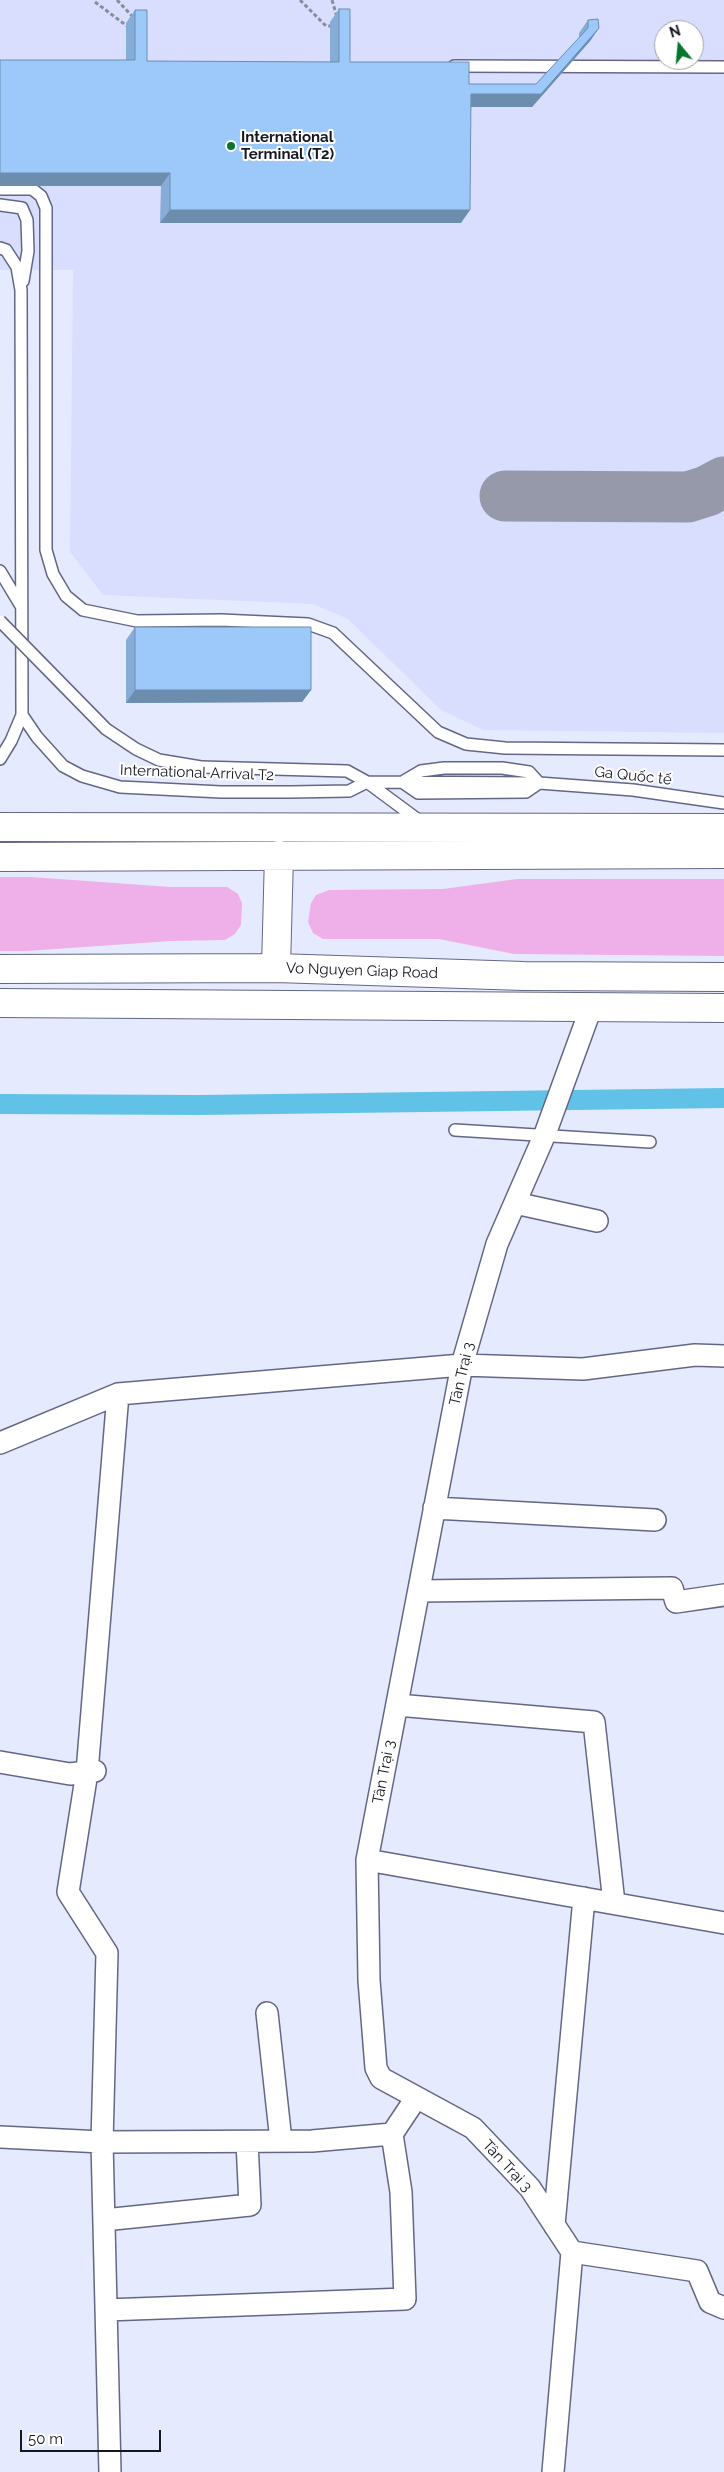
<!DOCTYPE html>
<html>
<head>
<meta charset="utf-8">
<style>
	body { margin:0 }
	#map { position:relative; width:724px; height:2472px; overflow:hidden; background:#e6eafe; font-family:Raleway,sans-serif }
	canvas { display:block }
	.north { position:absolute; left:654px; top:20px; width:50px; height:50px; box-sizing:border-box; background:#fff; border:1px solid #a1a2a6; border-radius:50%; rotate:343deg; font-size:14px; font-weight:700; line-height:20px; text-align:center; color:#141621 }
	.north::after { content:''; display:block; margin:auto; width:18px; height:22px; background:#05762a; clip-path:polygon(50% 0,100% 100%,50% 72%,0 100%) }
	.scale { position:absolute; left:20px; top:2430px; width:141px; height:22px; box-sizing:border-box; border:2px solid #141621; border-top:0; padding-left:6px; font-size:15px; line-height:18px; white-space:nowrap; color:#141621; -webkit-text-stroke:4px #fff; paint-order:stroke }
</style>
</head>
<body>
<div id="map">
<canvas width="724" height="2472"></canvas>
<div class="north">N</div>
<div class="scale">50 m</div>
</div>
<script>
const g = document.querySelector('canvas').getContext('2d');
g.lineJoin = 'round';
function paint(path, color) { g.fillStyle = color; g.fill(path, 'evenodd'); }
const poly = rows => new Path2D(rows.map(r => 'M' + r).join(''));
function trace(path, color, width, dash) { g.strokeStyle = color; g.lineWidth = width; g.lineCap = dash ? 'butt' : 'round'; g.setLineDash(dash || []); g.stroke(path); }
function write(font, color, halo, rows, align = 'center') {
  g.font = font + ' Raleway,sans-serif'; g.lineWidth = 4; g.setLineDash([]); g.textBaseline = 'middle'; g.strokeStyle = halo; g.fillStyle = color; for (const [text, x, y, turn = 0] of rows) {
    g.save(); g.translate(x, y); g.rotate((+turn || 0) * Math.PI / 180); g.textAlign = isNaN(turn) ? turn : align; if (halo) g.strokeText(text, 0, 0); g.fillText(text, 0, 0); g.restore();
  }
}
const built = poly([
	[0,0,724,0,724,733,483,730,441,710,348,619,313,604,103,595,70,552,73,270,0,270],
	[664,30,694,30,694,60,664,60]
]);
const green = poly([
	[0,877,31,877,171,887,227,887,238,894,242,903,241,925,235,934,225,940,171,941,26,951,0,951],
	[517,879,724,879,724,956,514,954,439,939,323,939,313,933,308,922,311,903,316,895,329,890,443,889]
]);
const canal = poly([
	[0,1104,200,1105,724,1098]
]);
const taxiway = poly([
	[505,496,688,497,707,491,724,482]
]);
const path = poly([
	[117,0,133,17],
	[300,0,326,26,330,26],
	[332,0,337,17],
	[95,2,127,26]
]);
const lane = poly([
	[454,66,724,67],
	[0,189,32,189,41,196,46,208,46,550,53,574,66,596,83,610,137,621,221,620,308,624,333,633,438,732,466,744,505,748,724,750],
	[0,205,22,208,27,220,28,251,23,281],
	[0,248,6,250,17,267,21,290,22,715,11,741,0,759],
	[0,571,21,606],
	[22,715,37,737,63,766,82,776,120,787,221,792,291,792,349,791,367,782,539,783,633,790,724,803],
	[201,767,347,771,367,782,421,822],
	[404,781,421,771,444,768,502,768,529,772,539,783],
	[402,782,418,793,526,792,539,783],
	[455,1130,650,1142]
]);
const street = poly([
	[515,1203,597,1221],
	[0,1443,118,1394,462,1365,583,1369,695,1355,724,1356],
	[434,1508,655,1520],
	[419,1591,672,1588,676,1602,724,1595],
	[397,1705,594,1722,614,1903],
	[0,1762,70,1774,95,1771],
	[367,1860,724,1923],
	[267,2013,281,2141],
	[0,2137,102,2142,312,2141,392,2134,416,2098],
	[104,2220,250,2205,247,2142],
	[554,2225,584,1898],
	[572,2252,697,2271,710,2302,724,2308],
	[106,2310,405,2299,401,2192,392,2134],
	[110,2472,102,2142,107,1953,68,1892,87,1772,118,1394],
	[553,2472,572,2252,530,2188,473,2128,381,2078,376,2068,369,1980,367,1860,462,1365,497,1244,545,1134,591,1008]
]);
const secondary = poly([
	[0,827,724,828],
	[0,1003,724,1008]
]);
const highway = poly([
	[0,857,724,854],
	[276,968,279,855],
	[0,969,276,968,524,976,724,977]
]);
const laneBridge = poly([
	[0,621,106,729,136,749,159,760,201,767]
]);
const wall = poly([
	[339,9,350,62,469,84,536,84,579,38,579,33,588,20,599,28,590,41,532,107,471,107,461,223,160,223,161,186,126,60,126,23,135,10,147,61,330,62,330,22],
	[135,627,311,690,302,702,126,703,126,640]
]);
const shadedWall = poly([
	[599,28,590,41,532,107,462,107,471,94,541,94],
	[0,173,170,173,161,186,0,186],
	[170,210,470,210,461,223,160,223],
	[135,690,311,690,302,702,126,703]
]);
const building = poly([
	[339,9,350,9,350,62,469,62,469,84,536,84,588,28,588,20,598,19,599,28,541,94,471,94,470,210,170,210,170,173,0,173,0,60,135,60,135,10,147,10,147,61,339,62,339,9],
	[135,627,311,627,311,690,135,690,135,627]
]);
const markers = [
	[231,146,5,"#05762a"]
];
const poiNames = [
	["International",241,137],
	["Terminal (T2)",241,154]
];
const streetNames = [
	["International Arrival T2",197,773,2],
	["Ga Quốc tế",633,776,6],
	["Vo Nguyen Giap Road",362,971,2],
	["Tân Trại 3",462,1374,-77],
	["Tân Trại 3",384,1772,-79],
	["Tân Trại 3",507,2166,47]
];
paint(built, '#d9deff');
paint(green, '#efafe8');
trace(canal, '#60c2e7', 20);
trace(taxiway, '#9699aa', 51);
trace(lane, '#636785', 14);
trace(street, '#636785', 24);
trace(secondary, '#636785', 30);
trace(highway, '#636785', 30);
trace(path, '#898c9d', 3, [4, 2.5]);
trace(lane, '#fff', 11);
trace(street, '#fff', 21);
trace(secondary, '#fff', 28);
trace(highway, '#fff', 28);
trace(laneBridge, '#636785', 14, []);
trace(laneBridge, '#fff', 11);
paint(wall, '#86add7');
paint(shadedWall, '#6d8daf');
paint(building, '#9cc9fa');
trace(building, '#6d8daf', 1);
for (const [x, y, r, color] of markers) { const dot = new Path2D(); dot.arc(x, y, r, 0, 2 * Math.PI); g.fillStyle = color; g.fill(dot); trace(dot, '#fff', 2); }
write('bold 15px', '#141621', '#fff', poiNames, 'left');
write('15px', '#141621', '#fff', streetNames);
</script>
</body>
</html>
